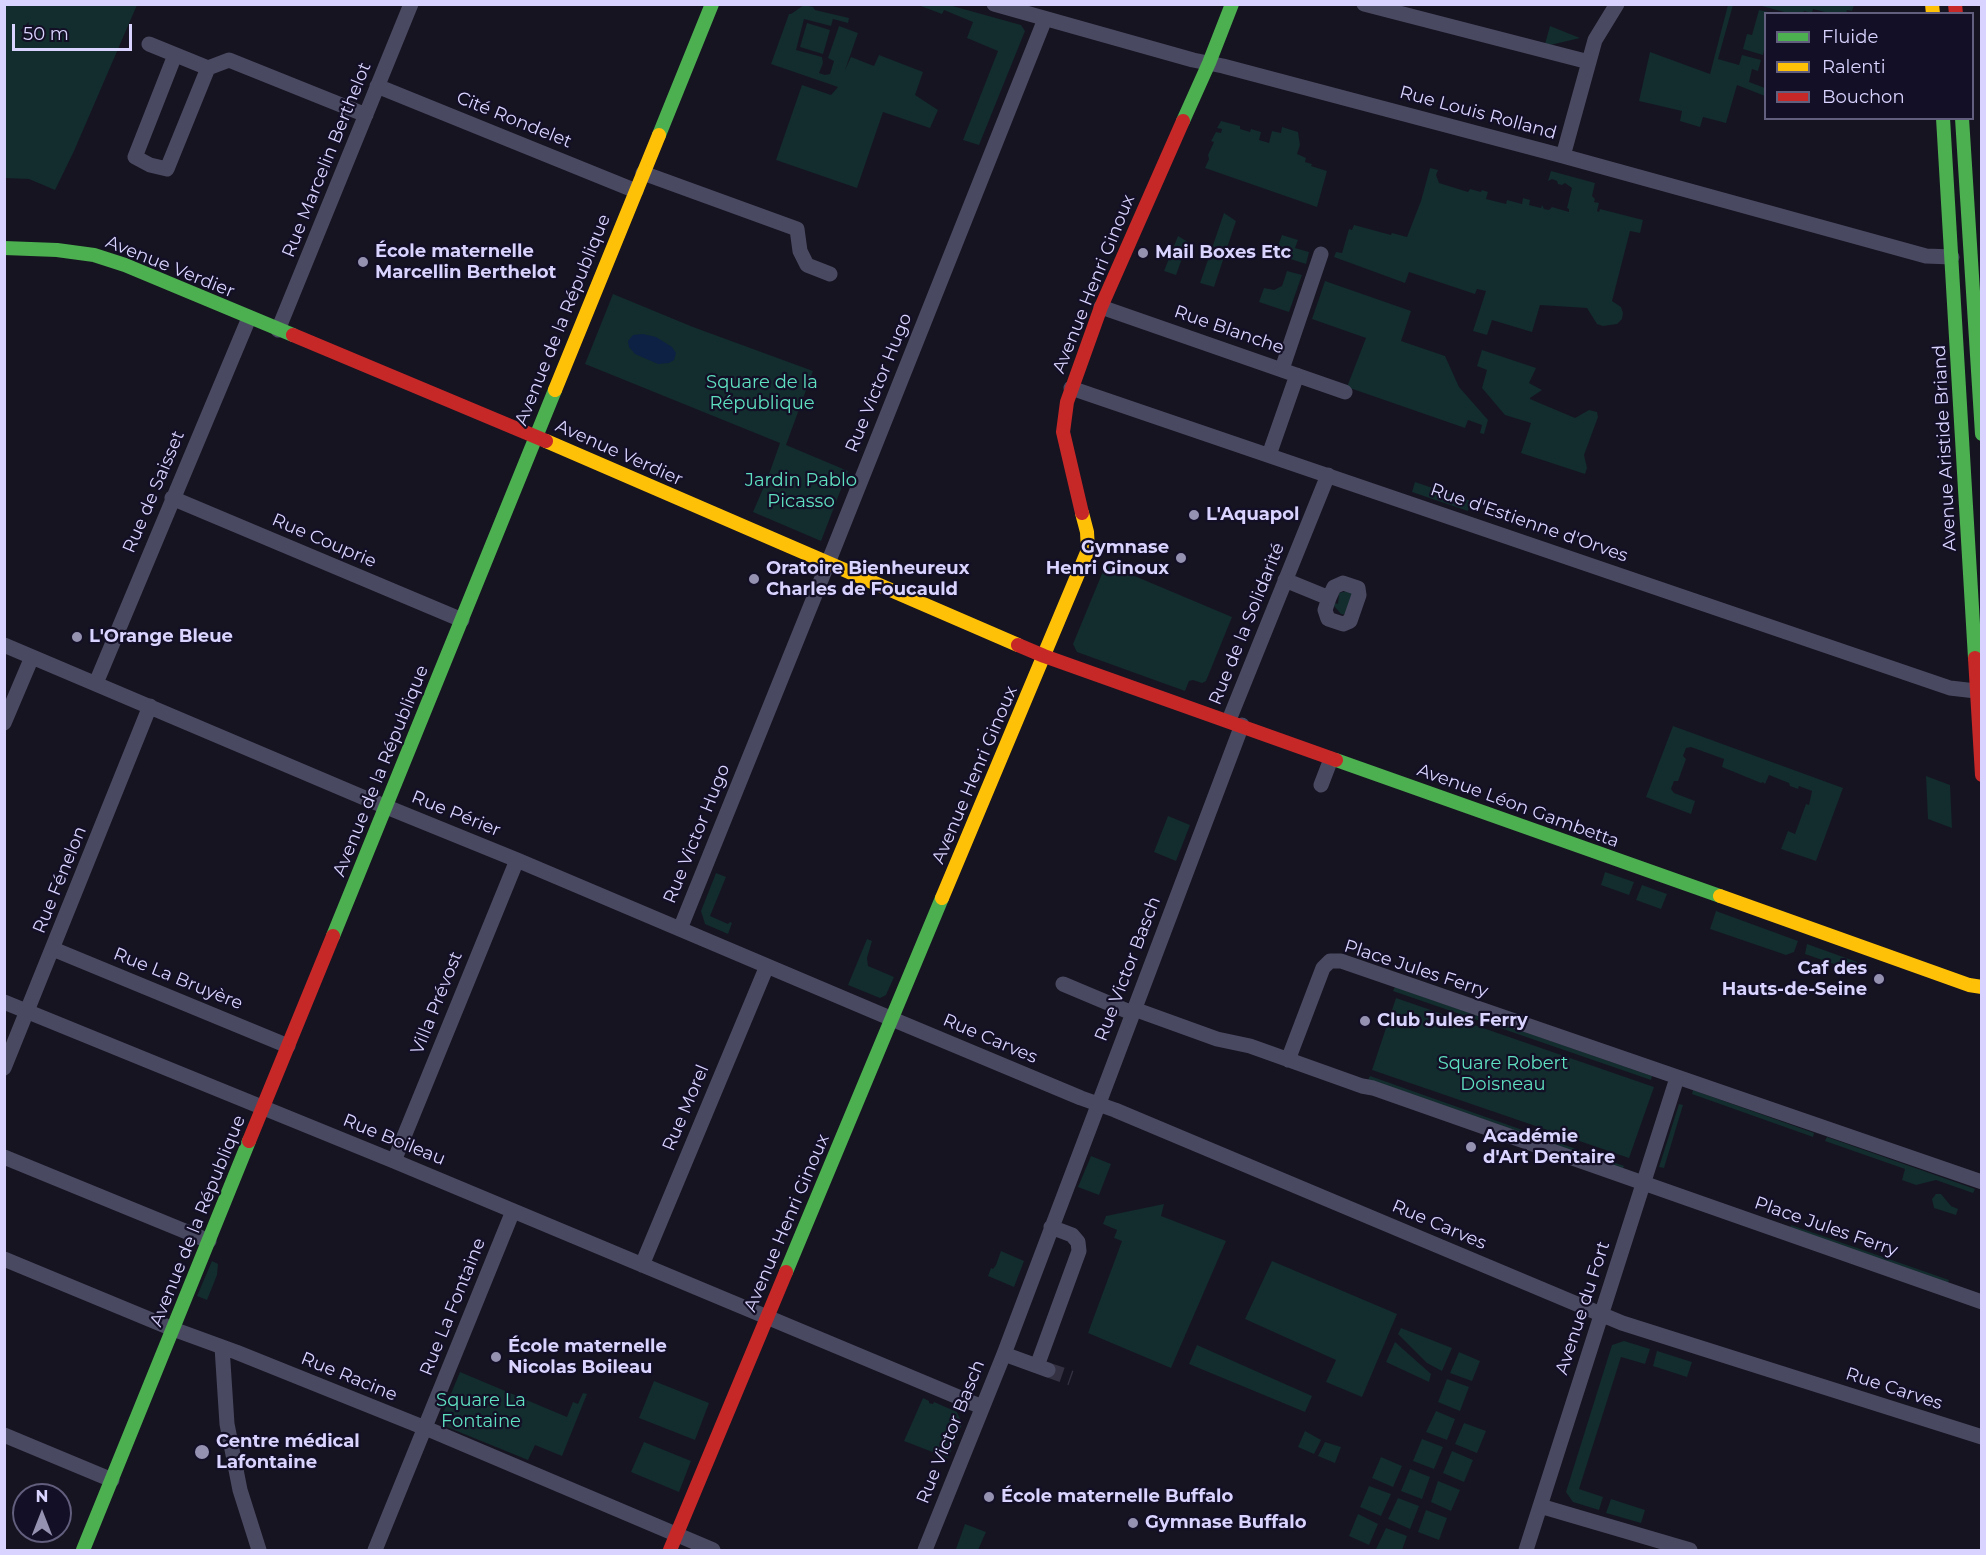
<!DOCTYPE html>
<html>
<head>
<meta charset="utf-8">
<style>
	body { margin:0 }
	#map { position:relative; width:1986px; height:1555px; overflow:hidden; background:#161421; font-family:Montserrat,sans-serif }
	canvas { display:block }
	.frame { position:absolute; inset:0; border:6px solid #d9d4ff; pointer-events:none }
	.legend { position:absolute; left:1764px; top:12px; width:210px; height:108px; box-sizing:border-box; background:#130f26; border:2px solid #625e7d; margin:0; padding:8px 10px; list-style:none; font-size:18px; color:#d9d4ff }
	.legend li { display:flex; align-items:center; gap:12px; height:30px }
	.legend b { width:30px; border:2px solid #625e7d }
	.north { position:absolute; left:12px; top:1483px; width:60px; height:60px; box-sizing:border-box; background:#130f26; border:2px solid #625e7d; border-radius:50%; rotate:0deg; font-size:16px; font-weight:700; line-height:24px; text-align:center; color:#d9d4ff }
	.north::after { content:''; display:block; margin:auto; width:21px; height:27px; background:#9591b1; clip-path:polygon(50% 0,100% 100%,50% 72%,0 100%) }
	.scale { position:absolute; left:12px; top:24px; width:120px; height:27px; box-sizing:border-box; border:3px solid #d9d4ff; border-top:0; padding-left:8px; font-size:18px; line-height:21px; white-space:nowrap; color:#d9d4ff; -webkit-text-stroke:4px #130f26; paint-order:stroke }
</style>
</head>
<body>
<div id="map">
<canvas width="1986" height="1555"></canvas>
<div class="frame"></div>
<ul class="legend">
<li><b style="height:8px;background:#4caf50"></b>Fluide</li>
<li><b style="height:8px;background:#ffc107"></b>Ralenti</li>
<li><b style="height:8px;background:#c62828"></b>Bouchon</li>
</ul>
<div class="north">N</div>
<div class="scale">50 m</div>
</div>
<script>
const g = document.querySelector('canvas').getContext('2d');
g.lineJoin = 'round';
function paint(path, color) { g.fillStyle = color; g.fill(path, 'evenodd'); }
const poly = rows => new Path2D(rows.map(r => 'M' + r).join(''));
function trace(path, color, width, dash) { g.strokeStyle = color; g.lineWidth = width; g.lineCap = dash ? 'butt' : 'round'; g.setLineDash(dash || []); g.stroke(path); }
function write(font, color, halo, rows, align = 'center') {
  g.font = font + ' Montserrat,sans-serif'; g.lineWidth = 4.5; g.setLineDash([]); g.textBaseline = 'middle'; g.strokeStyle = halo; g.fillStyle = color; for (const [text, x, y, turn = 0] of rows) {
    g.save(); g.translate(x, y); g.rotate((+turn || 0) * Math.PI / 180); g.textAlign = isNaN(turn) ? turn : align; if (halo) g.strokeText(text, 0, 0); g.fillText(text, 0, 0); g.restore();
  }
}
const green = poly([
	[4,5,137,5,74,151,55,190,29,179,5,178],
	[804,5,813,7,815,10,849,18,848,23,833,19,831,26,804,19,796,50,822,57,823,63,819,73,825,75,830,74,834,61,828,58,839,26,858,33,845,70,851,57,874,66,879,55,923,72,915,95,938,110,930,128,883,112,857,188,776,160,802,85,831,95,838,87,771,64,789,14,791,14],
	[918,5,949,5,1021,25,1025,31,979,145,963,140,998,51,967,38,973,22,944,10,942,14],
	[1728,5,1733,5,1718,59,1739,65,1742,55,1761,60,1758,71,1752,69,1749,82,1765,88,1765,96,1737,85,1726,123,1703,117,1700,127,1680,121,1682,111,1639,101,1650,52,1710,74],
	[1758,5,1854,5,1852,11,1847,10,1846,14,1825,13,1825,12,1813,9,1812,13,1804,11,1803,13,1788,13],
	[1759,10,1773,13,1766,14,1765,45,1763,55,1743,49,1747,34,1752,35],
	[807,23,830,30,823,54,800,47],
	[1550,26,1580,38,1550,45,1545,44],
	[1221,121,1240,126,1240,129,1250,132,1251,129,1261,132,1259,140,1269,143,1272,131,1281,133,1282,127,1298,132,1300,145,1297,154,1306,158,1305,162,1312,164,1311,166,1327,171,1317,207,1205,168,1209,159,1208,155,1214,142,1211,141,1216,132,1221,133,1222,129,1217,128],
	[1430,168,1438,170,1436,175,1439,183,1468,192,1470,189,1481,192,1482,190,1488,192,1486,199,1506,204,1507,200,1522,204,1523,198,1530,200,1529,205,1541,208,1542,205,1544,209,1549,210,1552,207,1569,212,1569,209,1567,208,1572,188,1565,183,1562,185,1558,184,1557,181,1552,179,1548,181,1551,171,1595,183,1592,196,1595,199,1594,202,1599,203,1597,211,1599,212,1600,209,1643,220,1640,233,1630,231,1612,301,1621,307,1623,313,1622,319,1617,324,1603,326,1597,324,1587,308,1540,305,1532,332,1492,320,1487,335,1473,331,1486,291,1477,289,1475,294,1409,272,1405,283,1334,257,1336,252,1342,253,1349,229,1352,230,1354,225,1391,235,1392,233,1407,237,1421,201],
	[1224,213,1236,221,1214,287,1200,283],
	[1282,235,1298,240,1295,248,1309,252,1306,264,1275,254],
	[1178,236,1188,242,1176,275,1164,271],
	[1287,271,1302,275,1289,312,1259,302,1264,288,1274,290,1282,286],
	[1325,281,1411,311,1401,341,1445,356,1459,387,1488,420,1484,434,1480,433,1482,425,1468,420,1465,428,1347,387,1366,338,1312,319],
	[613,294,693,327,813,371,786,445,848,471,821,541,753,512,768,477,780,443,585,364],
	[1482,350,1536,368,1529,383,1542,390,1530,398,1530,399,1575,418,1589,410,1597,412,1598,417,1584,455,1587,468,1585,474,1521,453,1531,423,1505,415,1482,388,1487,370,1477,366],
	[1415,482,1471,501,1468,511,1412,492],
	[1106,564,1232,617,1206,681,1202,683,1193,680,1189,681,1185,691,1077,652,1073,644],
	[1347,591,1353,593,1346,615,1341,614,1334,606,1335,603,1338,604,1339,593],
	[1673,726,1843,788,1816,861,1781,849,1788,831,1795,834,1806,804,1809,805,1812,791,1799,786,1798,789,1790,786,1789,783,1769,775,1765,784,1763,782,1761,783,1722,767,1724,759,1691,747,1686,748,1683,756,1686,759,1678,781,1674,781,1671,789,1674,793,1695,801,1691,814,1646,797],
	[1926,776,1950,785,1952,828,1928,819],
	[1168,816,1190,825,1176,861,1154,852],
	[1605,872,1634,882,1629,895,1601,885],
	[716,873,726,877,710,916,728,924,730,922,732,923,728,934,705,924,701,911],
	[1642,885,1667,894,1661,909,1636,900],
	[1716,911,1798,941,1794,952,1786,955,1710,929],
	[867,939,872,941,867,958,868,966,894,977,886,995,880,998,848,985],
	[1807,944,1857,962,1854,971,1805,954],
	[1395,987,1652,1076,1651,1080,1393,991],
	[1396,998,1654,1087,1629,1158,1372,1070],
	[1370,1076,1624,1166,1622,1170,1368,1080],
	[1693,1090,1814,1133,1813,1137,1692,1094],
	[1679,1104,1683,1105,1664,1168,1659,1167],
	[1827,1137,1975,1189,1973,1193,1936,1180,1916,1185,1902,1180,1905,1169,1825,1141],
	[1091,1156,1111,1164,1099,1195,1078,1187],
	[1936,1194,1941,1194,1951,1206,1958,1209,1956,1215,1934,1208,1932,1199],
	[1164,1204,1161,1216,1226,1241,1171,1368,1088,1333,1122,1241,1114,1238,1117,1230,1103,1224,1106,1216],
	[1791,1225,1949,1280,1947,1285,1789,1230],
	[1001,1251,1024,1261,1014,1287,988,1276,991,1268,993,1269,996,1265],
	[212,1261,218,1264,217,1275,207,1300,197,1296],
	[1272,1261,1397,1314,1362,1397,1326,1382,1336,1360,1245,1319],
	[1401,1328,1452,1348,1442,1371,1427,1363,1398,1334],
	[1624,1341,1650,1349,1645,1364,1621,1357,1579,1489,1603,1497,1599,1510,1573,1502,1566,1492,1612,1345],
	[1395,1342,1431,1374,1429,1382,1386,1362],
	[1197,1345,1312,1396,1305,1412,1189,1364],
	[1657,1351,1692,1362,1687,1377,1653,1366],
	[1459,1352,1480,1361,1472,1381,1450,1373],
	[460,1372,567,1417,573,1402,578,1404,583,1393,587,1394,562,1456,535,1445,528,1460,442,1425,440,1420],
	[1447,1379,1469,1387,1460,1411,1438,1402],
	[654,1381,709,1403,695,1440,639,1418],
	[923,1398,929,1401,929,1403,933,1404,934,1402,957,1412,962,1424,948,1458,904,1441],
	[1436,1411,1455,1419,1447,1440,1426,1432],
	[1464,1423,1486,1431,1477,1453,1455,1444],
	[1305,1431,1321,1440,1314,1454,1298,1447],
	[1422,1439,1443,1447,1434,1469,1413,1461],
	[644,1442,691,1461,679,1492,631,1472],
	[1325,1442,1341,1447,1335,1463,1318,1456],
	[1452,1451,1473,1460,1464,1482,1443,1473],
	[1381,1457,1402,1466,1393,1487,1372,1478],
	[1410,1469,1430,1477,1422,1499,1401,1491],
	[1438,1481,1460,1490,1451,1511,1431,1502],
	[1369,1486,1391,1494,1381,1516,1360,1507],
	[1398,1498,1419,1506,1410,1529,1388,1519],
	[1611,1499,1645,1510,1641,1523,1606,1513],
	[1426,1510,1447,1518,1439,1540,1418,1532],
	[1358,1514,1378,1524,1369,1545,1349,1536],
	[965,1524,986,1532,978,1550,956,1549],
	[1386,1528,1407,1536,1402,1550,1376,1549]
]);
const water = poly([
	[643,334,656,337,672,347,676,353,674,360,669,363,658,364,635,354,629,347,628,341,633,335]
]);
const streetTunnel = poly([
	[1048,1370,1071,1378]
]);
const street = poly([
	[994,4,1193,60,1223,66,1563,156,1926,256,1952,257],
	[1364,4,1589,62],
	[149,44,208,68],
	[175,55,135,157,150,165,167,169,208,68],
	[208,68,229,60,366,115],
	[377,86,636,191],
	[1563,156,1595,40,1617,4],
	[643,173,797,229,800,251,807,265,830,274],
	[1101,307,1345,392],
	[278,330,411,4],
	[1282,369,1321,254],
	[1071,388,1950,688,1976,691],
	[1269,455,1297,375],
	[172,498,462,620],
	[1285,580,1329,598,1334,587,1343,583,1358,588,1359,595,1350,621,1343,624,1328,619,1325,610,1329,598],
	[4,645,367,799,517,860,904,1024,1081,1098,1115,1110,1622,1323,1982,1437],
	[96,683,249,318],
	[1229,720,1328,475],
	[4,723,32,657],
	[1321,785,1331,759],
	[680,929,834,548,1045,19],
	[53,949,288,1046],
	[1063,984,1132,1013],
	[4,1002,394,1161,982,1407],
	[1134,1009,1217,1039,1250,1046,1362,1086,1373,1088,1982,1302],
	[1288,1060,1323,968,1330,961,1341,961,1982,1182],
	[4,1068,150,706],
	[4,1157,209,1241],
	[394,1161,517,860],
	[4,1259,173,1329,236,1352,435,1432,713,1550],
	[642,1265,767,966],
	[222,1347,227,1424,240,1490,259,1550],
	[1004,1354,1048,1370],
	[1037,1366,1079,1251,1078,1242,1072,1235,1051,1227],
	[4,1435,112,1480],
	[1540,1506,1690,1550],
	[375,1550,513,1211],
	[925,1550,1004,1354,1242,725],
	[1526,1550,1677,1078]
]);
const fast = poly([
	[1943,118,1975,658],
	[1962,118,1982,434],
	[1183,121,1209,63,1232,4],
	[659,135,712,4],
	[4,248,57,250,94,255,125,265,293,335],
	[1336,760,1720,896],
	[333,936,555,390],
	[786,1272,942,898],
	[83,1550,249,1141]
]);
const slow = poly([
	[1932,4,1933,14],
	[555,390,659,135],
	[546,441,1018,645],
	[1720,896,1969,985,1982,987],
	[942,898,1088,550,1087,532,1082,513]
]);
const jam = poly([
	[1955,4,1956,14],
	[293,335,546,441],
	[1082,513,1063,432,1067,402,1101,307,1183,121],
	[1018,645,1044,656,1336,760],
	[1975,658,1982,775],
	[249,1141,333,936],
	[670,1550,786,1272]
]);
const markers = [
	[1143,253,6,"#9591b1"],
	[363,262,6,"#9591b1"],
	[1194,515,6,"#9591b1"],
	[1181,558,6,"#9591b1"],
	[754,579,6,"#9591b1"],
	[77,637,6,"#9591b1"],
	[1879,979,6,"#9591b1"],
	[1365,1021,6,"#9591b1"],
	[1471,1147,6,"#9591b1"],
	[496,1357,6,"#9591b1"],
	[202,1452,8,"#9591b1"],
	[989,1497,6,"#9591b1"],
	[1133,1523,6,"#9591b1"]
];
const streetNames = [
	["Rue Louis Rolland",1478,113,15],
	["Cité Rondelet",514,120,22],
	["Rue Marcelin Berthelot",327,160,-68],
	["Avenue Verdier",170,267,22],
	["Avenue Henri Ginoux",1094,284,-68],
	["Avenue de la République",563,320,-68],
	["Rue Blanche",1229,330,19],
	["Rue Victor Hugo",879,383,-68],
	["Avenue Aristide Briand",1945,448,-93],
	["Avenue Verdier",619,453,24],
	["Rue de Saisset",154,492,-67],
	["Rue d'Estienne d'Orves",1529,523,19],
	["Rue Couprie",324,541,23],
	["Rue de la Solidarité",1247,624,-68],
	["Avenue de la République",381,771,-68],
	["Avenue Henri Ginoux",975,775,-67],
	["Avenue Léon Gambetta",1518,806,20],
	["Rue Périer",456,814,22],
	["Rue Victor Hugo",697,834,-68],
	["Rue Fénelon",60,880,-68],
	["Rue Victor Basch",1128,969,-69],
	["Place Jules Ferry",1416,969,18],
	["Rue La Bruyère",178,979,22],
	["Villa Prévost",437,1003,-68],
	["Rue Carves",990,1039,23],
	["Rue Morel",686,1108,-67],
	["Rue Boileau",394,1140,22],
	["Avenue de la République",198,1221,-68],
	["Avenue Henri Ginoux",787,1223,-67],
	["Rue Carves",1439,1225,23],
	["Place Jules Ferry",1826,1227,19],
	["Rue La Fontaine",453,1307,-68],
	["Avenue du Fort",1583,1308,-72],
	["Rue Racine",349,1377,22],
	["Rue Carves",1894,1389,18],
	["Rue Victor Basch",951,1432,-68]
];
const poiNames = [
	["École maternelle",375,252],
	["Marcellin Berthelot",375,273],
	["Mail Boxes Etc",1155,253],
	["L'Aquapol",1206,515],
	["Gymnase",1169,548,"right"],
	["Henri Ginoux",1169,569,"right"],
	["Oratoire Bienheureux",766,569],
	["Charles de Foucauld",766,590],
	["L'Orange Bleue",89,637],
	["Caf des",1867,969,"right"],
	["Hauts-de-Seine",1867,990,"right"],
	["Club Jules Ferry",1377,1021],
	["Académie",1483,1137],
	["d'Art Dentaire",1483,1158],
	["École maternelle",508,1347],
	["Nicolas Boileau",508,1368],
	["Centre médical",216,1442],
	["Lafontaine",216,1463],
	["École maternelle Buffalo",1001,1497],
	["Gymnase Buffalo",1145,1523]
];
const parkNames = [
	["Square de la",762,383],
	["République",762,404],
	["Jardin Pablo",801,481],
	["Picasso",801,502],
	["Square Robert",1503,1064],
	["Doisneau",1503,1085],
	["Square La",481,1401],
	["Fontaine",481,1422]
];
paint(green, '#132c2d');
paint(water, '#0d2144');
trace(streetTunnel, '#333142', 15, [15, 8]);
trace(street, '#4a4962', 15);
trace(fast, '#4caf50', 14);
trace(slow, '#ffc107', 14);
trace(jam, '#c62828', 14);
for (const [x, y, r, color] of markers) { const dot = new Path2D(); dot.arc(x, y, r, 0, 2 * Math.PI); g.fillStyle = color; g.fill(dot); trace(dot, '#130f26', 2); }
write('18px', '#d9d4ff', '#130f26', streetNames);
write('bold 18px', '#d9d4ff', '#130f26', poiNames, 'left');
write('18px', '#5fe0c0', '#130f26', parkNames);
</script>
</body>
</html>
